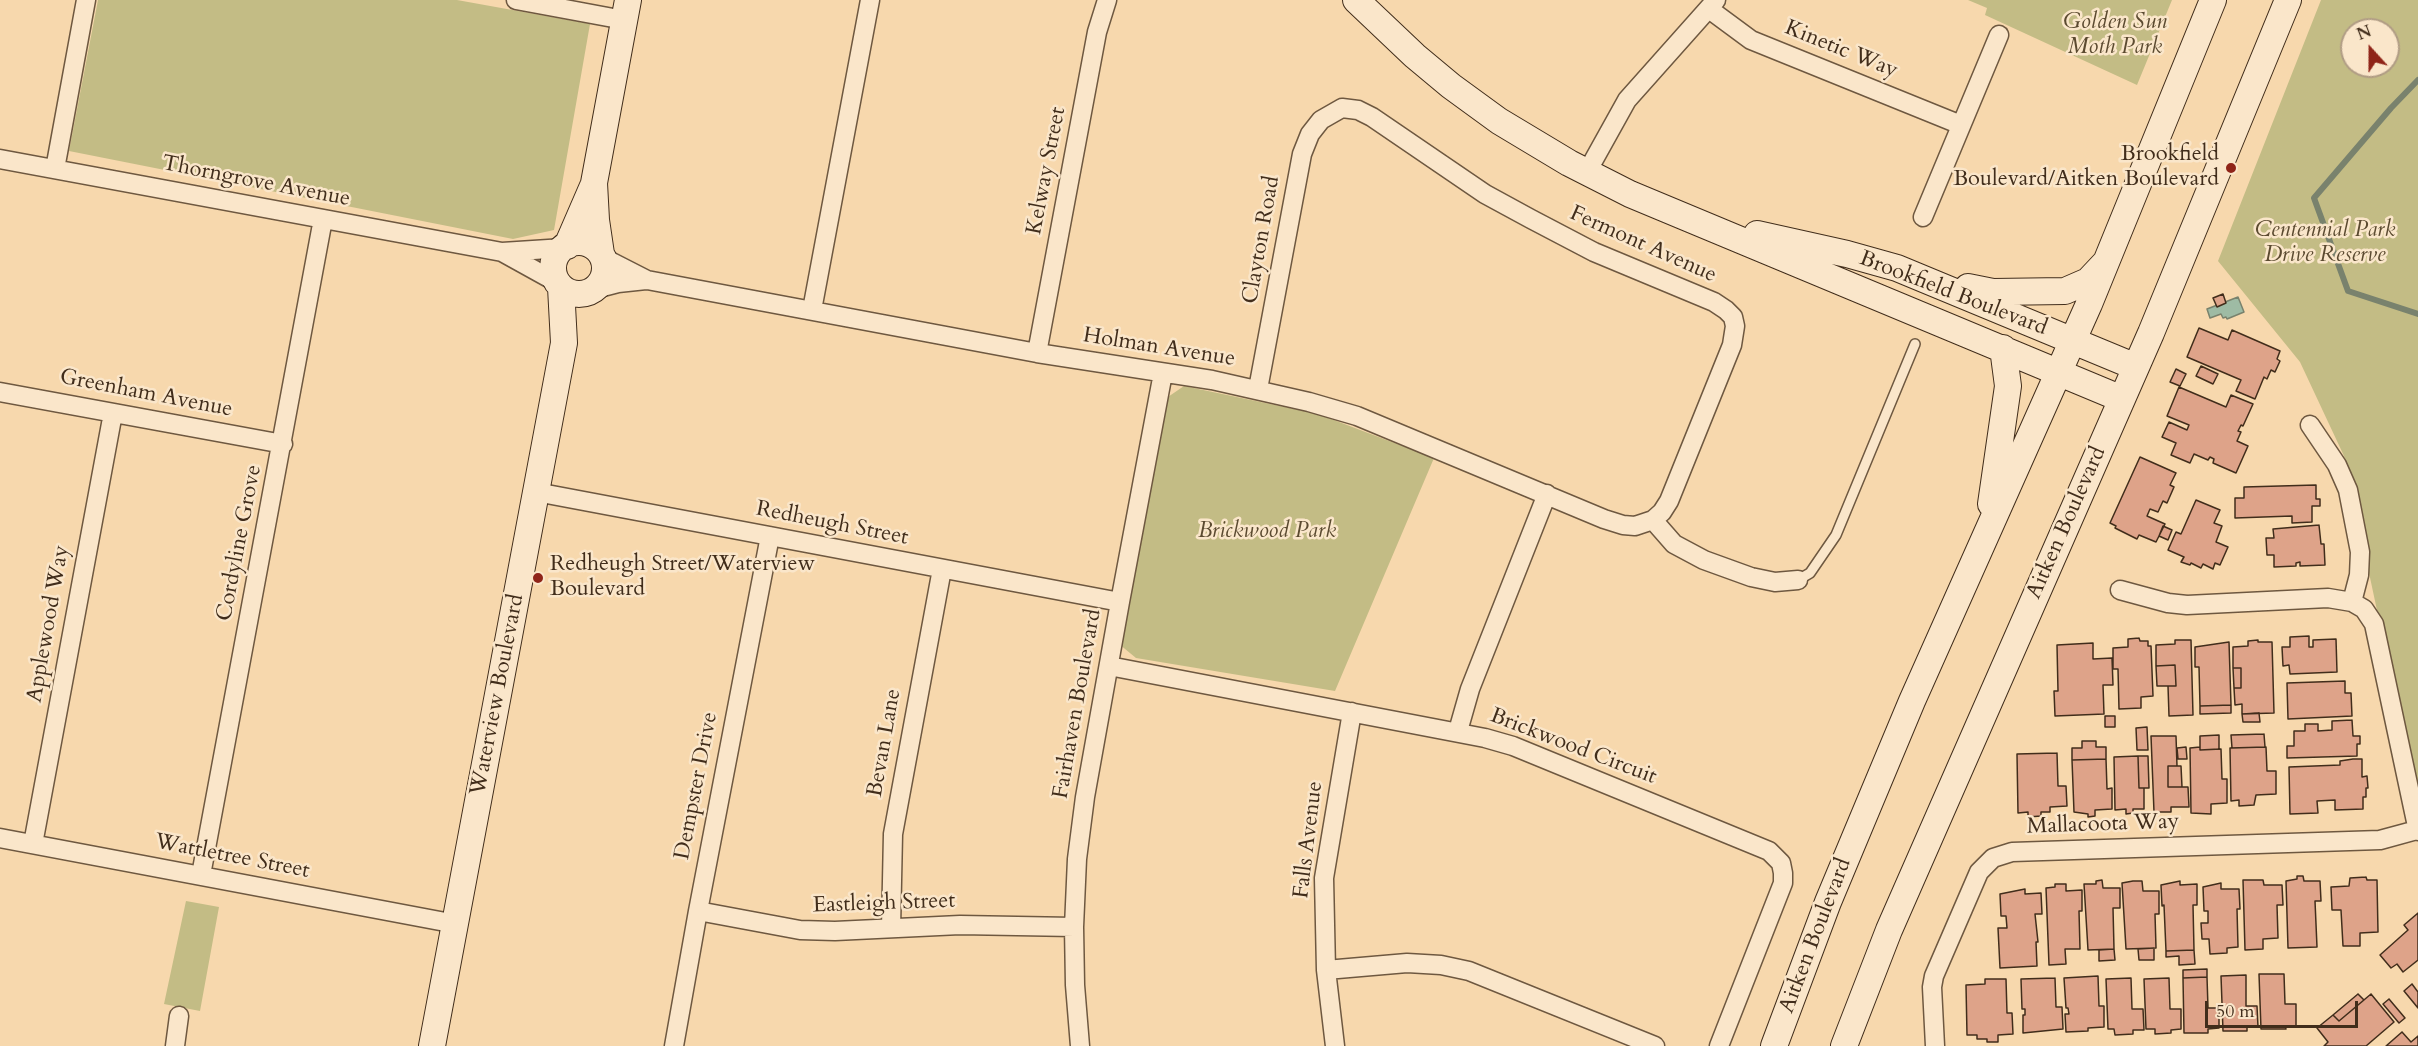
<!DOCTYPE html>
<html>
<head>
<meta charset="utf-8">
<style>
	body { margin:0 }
	#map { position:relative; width:2418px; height:1046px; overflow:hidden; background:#f7d8ad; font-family:Cardo,serif }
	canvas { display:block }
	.north { position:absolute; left:2340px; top:18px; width:60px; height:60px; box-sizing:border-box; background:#fae6ca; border:2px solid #b09c84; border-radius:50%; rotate:339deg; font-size:16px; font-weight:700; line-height:24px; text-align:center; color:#412d1b }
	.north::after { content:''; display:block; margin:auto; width:21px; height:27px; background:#8f2418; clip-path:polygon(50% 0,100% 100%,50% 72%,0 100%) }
	.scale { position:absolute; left:2205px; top:1001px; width:153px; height:27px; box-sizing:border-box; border:3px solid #412d1b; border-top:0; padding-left:8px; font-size:18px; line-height:21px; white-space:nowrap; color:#412d1b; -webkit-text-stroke:4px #fae6ca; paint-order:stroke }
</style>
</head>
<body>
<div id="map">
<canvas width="2418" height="1046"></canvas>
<div class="north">N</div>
<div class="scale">50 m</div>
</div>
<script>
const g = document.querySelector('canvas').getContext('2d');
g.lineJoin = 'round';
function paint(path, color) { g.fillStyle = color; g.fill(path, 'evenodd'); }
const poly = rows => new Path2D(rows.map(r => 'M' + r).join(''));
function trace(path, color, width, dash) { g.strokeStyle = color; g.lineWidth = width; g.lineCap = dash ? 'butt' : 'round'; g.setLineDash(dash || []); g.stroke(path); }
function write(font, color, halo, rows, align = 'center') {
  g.font = font + ' Cardo,serif'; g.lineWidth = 5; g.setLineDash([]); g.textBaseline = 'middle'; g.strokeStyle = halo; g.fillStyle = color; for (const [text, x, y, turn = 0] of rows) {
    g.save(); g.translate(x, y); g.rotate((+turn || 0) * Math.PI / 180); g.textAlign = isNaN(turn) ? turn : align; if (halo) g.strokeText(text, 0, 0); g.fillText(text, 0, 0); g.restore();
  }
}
const green = poly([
	[98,0,457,0,590,24,554,230,513,239,69,151],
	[1968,0,2172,0,2137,85,1985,15,1987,8],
	[2321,0,2418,0,2418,802,2344,456,2300,362,2218,261],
	[2352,30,2388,30,2388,66,2352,66],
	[1184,386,1318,414,1434,458,1335,691,1136,658,1119,644,1165,399],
	[186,901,219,907,200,1011,164,1004]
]);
const water = poly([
	[2238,297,2244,312,2227,319,2226,317,2223,318,2221,314,2210,318,2207,309,2238,297]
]);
const stream = poly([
	[2418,80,2391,108,2314,198,2348,291,2418,314]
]);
const building = poly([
	[2223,294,2226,303,2217,307,2213,298,2223,294],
	[2199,328,2228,340,2232,330,2280,351,2277,359,2280,361,2275,372,2271,370,2267,379,2264,377,2255,399,2236,391,2241,380,2187,357,2199,328],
	[2201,366,2218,374,2213,384,2196,376,2201,366],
	[2176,369,2186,374,2180,386,2170,382,2176,369],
	[2179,387,2226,407,2231,395,2253,404,2243,426,2241,425,2238,431,2241,432,2237,441,2248,446,2236,473,2213,463,2214,459,2210,457,2208,460,2194,454,2190,463,2171,455,2176,443,2162,437,2169,422,2187,430,2189,425,2167,416,2179,387],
	[2140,457,2176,473,2170,485,2174,487,2167,503,2163,501,2158,512,2150,509,2147,516,2165,524,2156,542,2139,535,2137,539,2115,528,2116,526,2110,523,2140,457],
	[2316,485,2316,499,2320,499,2320,506,2312,506,2312,522,2292,523,2292,516,2235,518,2235,498,2244,498,2244,487,2316,485],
	[2196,500,2220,510,2214,523,2222,526,2216,542,2228,547,2220,565,2215,563,2213,569,2203,564,2201,568,2191,563,2190,565,2181,562,2184,557,2168,550,2176,532,2181,534,2196,500],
	[2319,525,2321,544,2324,544,2325,565,2300,566,2300,562,2296,563,2296,566,2274,567,2274,555,2267,555,2266,538,2274,538,2273,529,2319,525],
	[2163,526,2172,530,2168,540,2159,536,2163,526],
	[2309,636,2309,647,2313,647,2313,640,2336,639,2337,672,2290,674,2289,665,2283,666,2282,647,2290,647,2290,637,2309,636],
	[2139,638,2140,641,2148,641,2148,646,2151,646,2153,696,2141,697,2141,708,2119,709,2118,669,2113,669,2113,648,2128,647,2128,639,2139,638],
	[2175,640,2191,640,2193,715,2169,716,2168,686,2176,686,2175,665,2156,666,2156,645,2175,644,2175,640],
	[2258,640,2258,642,2272,642,2274,713,2242,714,2242,704,2235,705,2234,688,2241,688,2241,668,2233,668,2233,647,2248,646,2248,641,2258,640],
	[2229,642,2231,705,2200,706,2199,667,2195,667,2195,647,2229,642],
	[2093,643,2093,659,2112,658,2113,685,2103,685,2104,714,2055,716,2054,691,2058,691,2057,645,2093,643],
	[2175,665,2176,686,2157,686,2156,666,2175,665],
	[2233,668,2241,668,2241,688,2234,688,2233,668],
	[2345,681,2345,693,2351,693,2352,716,2288,719,2287,683,2345,681],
	[2231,705,2231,713,2200,714,2200,706,2231,705],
	[2259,713,2260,722,2243,722,2242,714,2259,713],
	[2105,716,2115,716,2115,727,2105,727,2105,716],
	[2352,720,2353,736,2360,736,2360,744,2357,744,2357,756,2287,758,2287,746,2294,746,2294,731,2305,731,2305,724,2318,724,2318,731,2332,730,2332,721,2352,720],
	[2147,727,2148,750,2137,750,2136,728,2147,727],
	[2264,734,2265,747,2232,748,2231,735,2264,734],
	[2219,735,2219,749,2200,750,2200,736,2219,735],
	[2151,736,2176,736,2177,766,2168,766,2168,787,2188,787,2189,807,2171,807,2171,812,2154,812,2151,736],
	[2082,741,2096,741,2096,747,2106,747,2106,759,2072,760,2072,748,2082,748,2082,741],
	[2186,747,2187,759,2178,759,2177,748,2186,747],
	[2200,747,2200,750,2221,749,2222,779,2227,779,2227,803,2211,804,2211,814,2191,813,2190,748,2200,747],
	[2266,747,2267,771,2276,771,2276,794,2256,795,2254,805,2239,806,2239,800,2231,801,2230,748,2266,747],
	[2057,753,2058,786,2066,786,2067,806,2050,807,2050,812,2041,812,2041,816,2028,817,2028,812,2018,813,2017,754,2057,753],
	[2138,756,2139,788,2144,788,2144,809,2133,809,2133,813,2126,814,2126,809,2115,810,2114,757,2138,756],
	[2138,756,2148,756,2149,788,2139,788,2138,756],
	[2106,759,2107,789,2112,788,2112,809,2095,810,2095,816,2088,817,2088,814,2074,812,2072,760,2106,759],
	[2353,759,2362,759,2362,777,2367,776,2368,788,2366,788,2366,797,2363,797,2363,809,2335,810,2335,800,2317,801,2318,813,2290,814,2289,767,2340,765,2340,761,2353,759],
	[2168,766,2181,766,2182,787,2168,787,2168,766],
	[2297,876,2303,876,2304,881,2320,881,2321,901,2315,901,2317,947,2288,948,2286,881,2297,879,2297,876],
	[2366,877,2367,880,2377,880,2378,932,2360,933,2360,946,2343,946,2341,910,2332,910,2331,887,2349,886,2350,878,2366,877],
	[2102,880,2103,888,2120,888,2120,908,2113,908,2114,949,2088,950,2084,884,2096,884,2096,881,2102,880],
	[2243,880,2263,880,2264,885,2282,885,2283,905,2277,905,2278,938,2263,939,2263,949,2245,950,2243,880],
	[2133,881,2142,881,2143,891,2159,891,2159,914,2155,914,2156,948,2126,949,2122,883,2133,881],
	[2180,881,2180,885,2197,884,2197,905,2193,905,2194,950,2166,951,2164,905,2162,906,2161,885,2180,881],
	[2221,883,2221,889,2239,889,2240,909,2237,909,2238,947,2227,948,2227,953,2210,954,2209,939,2202,939,2201,923,2208,923,2208,911,2204,911,2203,887,2221,883],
	[2055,884,2066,884,2066,891,2082,890,2082,911,2079,911,2080,949,2065,949,2066,964,2049,965,2046,888,2055,887,2055,884],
	[2025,889,2025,894,2041,893,2042,914,2035,914,2038,942,2036,942,2037,966,2000,968,1998,928,2007,928,2006,916,2001,916,2000,894,2025,889],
	[2418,913,2418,960,2403,972,2397,964,2391,968,2380,955,2408,930,2404,925,2418,913],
	[2154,948,2154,960,2139,960,2138,949,2154,948],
	[2114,949,2115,960,2099,961,2099,950,2114,949],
	[2194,950,2195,964,2179,965,2179,956,2166,957,2166,951,2194,950],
	[2207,969,2207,977,2183,978,2183,970,2207,969],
	[2259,974,2284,974,2285,1004,2296,1004,2296,1026,2285,1026,2286,1029,2261,1029,2259,974],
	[2246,975,2246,1006,2257,1006,2258,1027,2247,1027,2247,1031,2223,1031,2221,976,2246,975],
	[2098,976,2099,1006,2104,1006,2104,1027,2088,1028,2088,1031,2066,1032,2065,1014,2069,1014,2068,1008,2066,1008,2064,978,2098,976],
	[2207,977,2208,1008,2219,1008,2219,1028,2208,1029,2208,1033,2184,1033,2183,978,2207,977],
	[2055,978,2056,1007,2062,1007,2063,1029,2023,1033,2023,1015,2025,1015,2025,1009,2022,1009,2021,979,2055,978],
	[2131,978,2132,1009,2143,1009,2144,1030,2133,1030,2133,1034,2115,1035,2114,1029,2108,1029,2106,979,2131,978],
	[2169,978,2170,1009,2181,1009,2181,1029,2171,1030,2171,1033,2155,1034,2155,1029,2146,1029,2144,979,2169,978],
	[1985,979,2006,979,2007,1013,2012,1013,2013,1034,1998,1035,1998,1042,1987,1042,1987,1039,1977,1039,1977,1035,1967,1035,1966,985,1985,984,1985,979],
	[2412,984,2418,992,2418,1008,2404,991,2412,984],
	[2358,994,2364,1000,2339,1021,2333,1015,2358,994],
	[2371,994,2394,1022,2366,1046,2324,1046,2328,1042,2317,1028,2333,1015,2339,1021,2371,994],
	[2389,999,2405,1018,2399,1023,2383,1004,2389,999],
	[2402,1032,2411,1042,2418,1036,2418,1046,2386,1046,2402,1032]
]);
const lane = poly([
	[1798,580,1810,573,1836,535,1915,344]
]);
const street = poly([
	[516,0,624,20],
	[1709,9,1751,40,1961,125],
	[0,159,502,252,564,248],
	[55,169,86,0],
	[1587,172,1627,100,1716,0],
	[1923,217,1999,35],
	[502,252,558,283],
	[602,257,647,280,1037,353,1212,380,1309,402,1357,416,1604,519,1623,525,1635,526,1653,520,1662,512,1669,501,1732,345,1735,326,1733,317,1726,310,1714,302,1594,252,1531,219,1485,194,1372,117,1358,110,1342,108,1321,120,1310,134,1302,154,1258,389],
	[595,289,618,283,646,280],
	[812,310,870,0],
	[1037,353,1097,32,1107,0],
	[0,392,283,444],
	[2310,425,2337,465,2348,490,2360,552,2359,575,2352,602],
	[536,492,1120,602],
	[1653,520,1674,544,1704,560,1751,577,1775,582,1798,580],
	[2120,590,2168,603,2187,605,2328,598,2352,602,2364,609,2374,624,2418,831],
	[1109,666,1485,738,1513,746,1769,851,1781,863,1783,873,1783,883,1719,1046],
	[1458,731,1470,689,1547,494],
	[0,838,456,924],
	[33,844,113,413],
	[201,875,323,219],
	[698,911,800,930,835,931,960,925,1074,927],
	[891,928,893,834,942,569],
	[1326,970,1407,963,1441,965,1469,971,1655,1046],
	[175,1046,179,1016],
	[674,1046,698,911,770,536],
	[1080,1046,1075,985,1074,927,1077,859,1085,797,1120,602,1163,373],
	[1335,1046,1326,970,1324,878,1352,712],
	[1935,1046,1932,987,1934,976,1979,872,1993,858,2012,852,2380,840,2417,830]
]);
const secondary = poly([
	[1356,0,1415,56,1451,86,1499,121,1569,163,1630,194,2122,399],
	[1757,234,1847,254,1897,268,2136,367],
	'553 268a26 26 0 1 1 52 0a26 26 0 1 1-52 0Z',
	[567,246,593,186],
	[601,254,596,220,594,183,628,0],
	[1968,287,1993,292,2065,291,2088,281,2104,264],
	[1991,504,2008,386,2003,348],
	[432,1046,564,343,561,287],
	[1774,1046,1828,902,1912,701,2089,304,2213,0],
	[1844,1046,1889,930,2151,333,2288,0]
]);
const markers = [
	[2231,168,6,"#8f2418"],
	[538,578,6,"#8f2418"]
];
const parkNames = [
	["Golden Sun",2115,23],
	["Moth Park",2115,48],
	["Centennial Park",2325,231],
	["Drive Reserve",2325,256],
	["Brickwood Park",1267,532]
];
const streetNames = [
	["Kinetic Way",1841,50,22],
	["Kelway Street",1047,171,-79],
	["Thorngrove Avenue",256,182,11],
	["Clayton Road",1262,240,-80],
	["Fermont Avenue",1643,245,24],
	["Brookfield Boulevard",1953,294,21],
	["Holman Avenue",1159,348,9],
	["Greenham Avenue",146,394,11],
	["Aitken Boulevard",2067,523,-66],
	["Redheugh Street",832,524,11],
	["Cordyline Grove",240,543,-79],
	["Applewood Way",49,624,-80],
	["Waterview Boulevard",498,695,-79],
	["Fairhaven Boulevard",1078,704,-80],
	["Bevan Lane",885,743,-80],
	["Brickwood Circuit",1573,747,21],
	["Dempster Drive",697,786,-79],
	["Mallacoota Way",2103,825,-2],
	["Falls Avenue",1309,840,-83],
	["Wattletree Street",232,857,11],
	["Eastleigh Street",884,904,-2],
	["Aitken Boulevard",1816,936,-69]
];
const poiNames = [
	["Brookfield",2219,155],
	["Boulevard/Aitken Boulevard",2219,180],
	["Redheugh Street/Waterview",550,565,"left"],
	["Boulevard",550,590,"left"]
];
paint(green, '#c3bc85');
paint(water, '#9ebba4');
trace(water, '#79826d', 1.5);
trace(stream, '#79826d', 6);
paint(building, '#dea389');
trace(building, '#412d1b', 1.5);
trace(lane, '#6e5840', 12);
trace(street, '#6e5840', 21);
trace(secondary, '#412d1b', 28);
trace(lane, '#fae6ca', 9);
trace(street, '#fae6ca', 18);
trace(secondary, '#fae6ca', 26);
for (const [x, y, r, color] of markers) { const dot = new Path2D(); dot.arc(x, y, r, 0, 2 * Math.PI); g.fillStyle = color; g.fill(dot); trace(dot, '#fae6ca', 2); }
write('italic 22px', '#5b4a30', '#fae6ca', parkNames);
write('22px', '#412d1b', '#fae6ca', streetNames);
write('22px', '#412d1b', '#fae6ca', poiNames, 'right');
</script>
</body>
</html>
